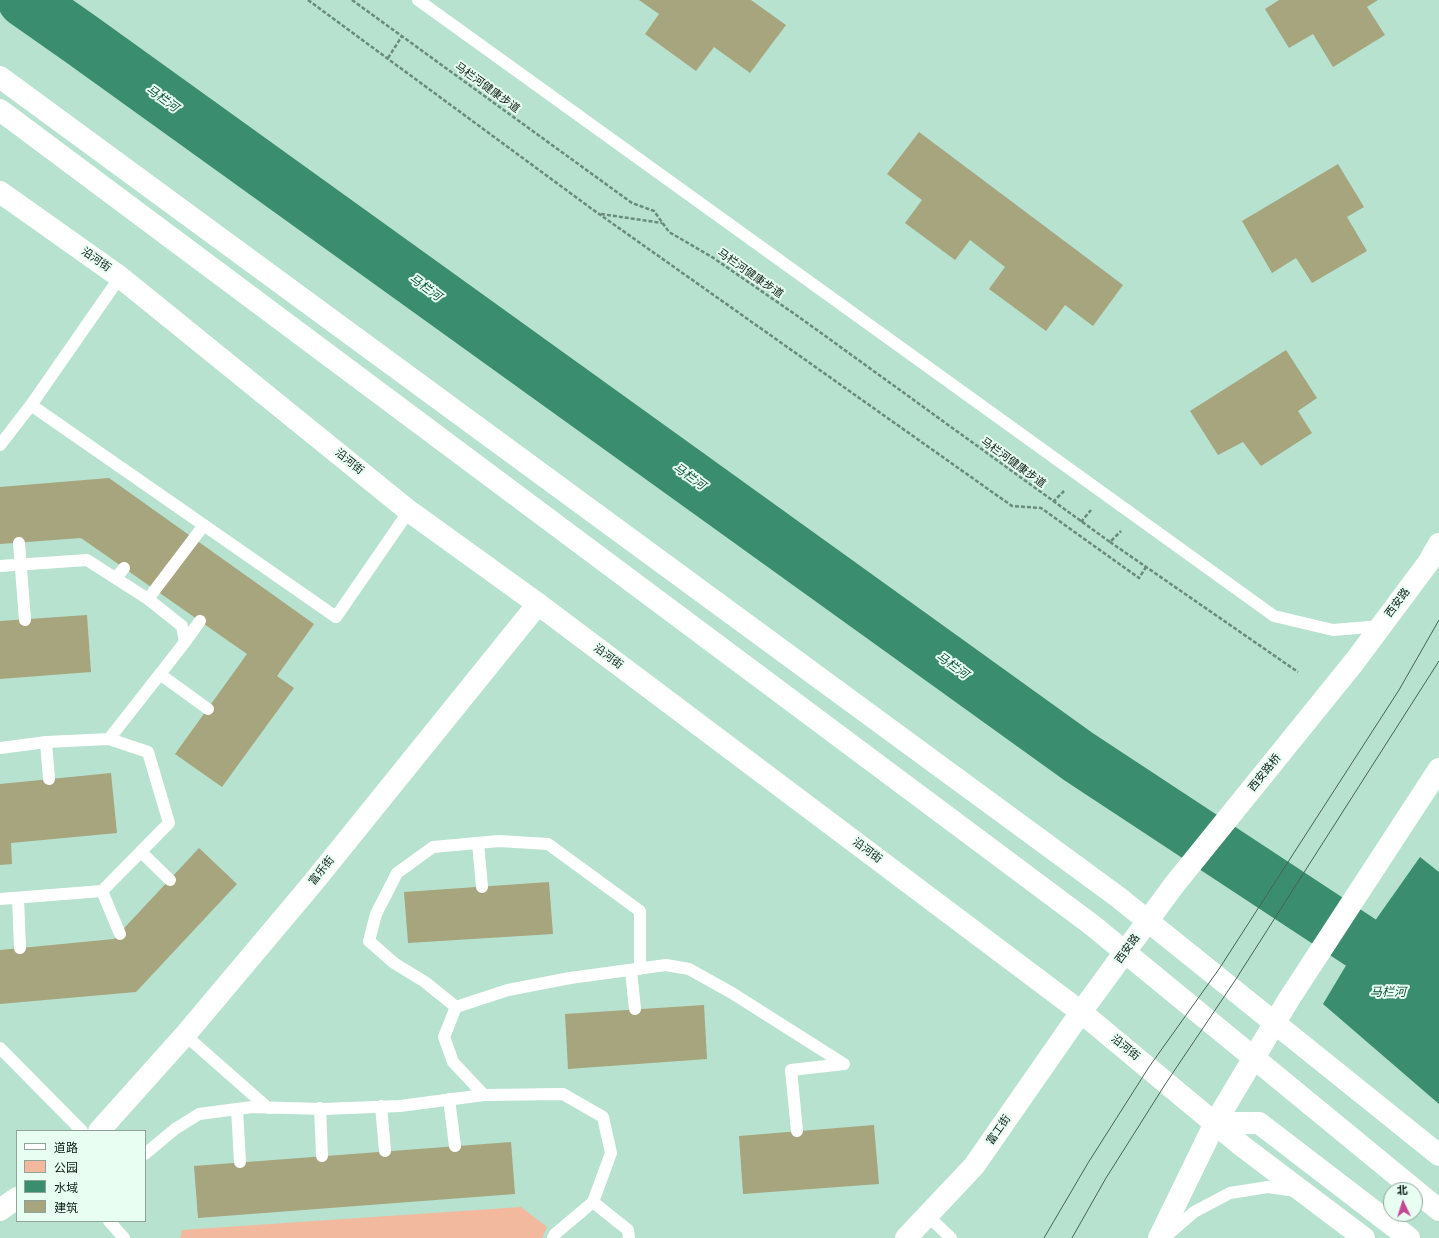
<!DOCTYPE html>
<html>
<head>
<meta charset="utf-8">
<style>
	body { margin:0 }
	#map { position:relative; width:1439px; height:1238px; overflow:hidden; background:#b6e2cf; font-family:"DejaVu Sans","Noto Sans SC",sans-serif }
	canvas { display:block }
	.legend { position:absolute; left:16px; top:1130px; width:130px; height:92px; box-sizing:border-box; background:#e8fef3; border:1px solid #90a39a; margin:0; padding:5px 7px; list-style:none; font-size:12px; color:#0b1b15 }
	.legend li { display:flex; align-items:center; gap:8px; height:20px }
	.legend b { width:20px; border:1px solid #90a39a }
	.north { position:absolute; left:1383px; top:1182px; width:40px; height:40px; box-sizing:border-box; background:#e8fef3; border:1px solid #90a39a; border-radius:50%; rotate:356deg; font-size:11px; font-weight:700; line-height:16px; text-align:center; color:#0b1b15 }
	.north::after { content:''; display:block; margin:auto; width:14px; height:18px; background:#c54794; clip-path:polygon(50% 0,100% 100%,50% 72%,0 100%) }
</style>
</head>
<body>
<div id="map">
<canvas width="1439" height="1238"></canvas>
<ul class="legend">
<li><b style="height:5px;background:#fff"></b>道路</li>
<li><b style="height:11px;background:#f3b99e"></b>公园</li>
<li><b style="height:11px;background:#3b8d6f"></b>水域</li>
<li><b style="height:11px;background:#a6a57e"></b>建筑</li>
</ul>
<div class="north">北</div>
</div>
<script>
const g = document.querySelector('canvas').getContext('2d');
g.lineJoin = 'round';
function paint(path, color) { g.fillStyle = color; g.fill(path, 'evenodd'); }
const poly = rows => new Path2D(rows.map(r => 'M' + r).join(''));
function trace(path, color, width, dash) { g.strokeStyle = color; g.lineWidth = width; g.lineCap = dash ? 'butt' : 'round'; g.setLineDash(dash || []); g.stroke(path); }
function write(font, color, halo, rows, align = 'center') {
  g.font = font + ' "DejaVu Sans","Noto Sans SC",sans-serif'; g.lineWidth = 4; g.setLineDash([]); g.textBaseline = 'middle'; g.strokeStyle = halo; g.fillStyle = color; for (const [text, x, y, turn = 0] of rows) {
    g.save(); g.translate(x, y); g.rotate((+turn || 0) * Math.PI / 180); g.textAlign = isNaN(turn) ? turn : align; if (halo) g.strokeText(text, 0, 0); g.fillText(text, 0, 0); g.restore();
  }
}
const green = poly([
	[521,1207,547,1227,542,1238,180,1238,182,1230]
]);
const water = poly([
	[1420,857,1439,872,1439,1104,1323,1004,1360,942]
]);
const river = poly([
	[25,0,82,40,1079,757,1360,942]
]);
const building = poly([
	[639,0,751,0,786,25,750,73,714,47,696,71,645,34,659,14],
	[1279,0,1378,0,1367,7,1385,35,1333,67,1313,34,1289,48,1265,9],
	[919,132,1123,285,1093,326,1065,305,1046,331,989,289,1005,267,970,240,955,260,905,223,922,200,887,174],
	[1338,164,1364,207,1347,217,1367,251,1312,283,1296,258,1272,273,1242,221],
	[1286,350,1317,398,1298,411,1312,433,1261,466,1243,442,1218,455,1190,411],
	[109,478,314,624,277,676,294,688,222,787,175,754,247,654,81,538,0,544,0,487],
	[87,615,91,672,0,679,0,621],
	[111,773,117,833,11,843,12,864,0,865,0,784],
	[199,848,237,884,136,992,0,1004,0,950,114,939],
	[549,882,553,934,408,943,404,892],
	[704,1005,707,1059,568,1069,565,1014],
	[874,1125,879,1184,743,1194,739,1136],
	[511,1142,515,1194,198,1218,194,1166]
]);
const path = poly([
	[308,0,592,209,1012,506,1041,508,1139,578,1146,567],
	[352,0,632,203,654,211,669,232,712,257,799,317,1110,542,1121,531],
	[388,58,402,36],
	[601,214,662,223],
	[1053,502,1064,491],
	[1081,522,1091,510],
	[1110,542,1298,672]
]);
const service = poly([
	[418,0,1274,616,1333,630,1381,626],
	[120,277,31,405,336,617,409,511],
	[0,445,31,405],
	[19,543,25,620],
	[0,566,87,560,148,599,182,626,185,642,109,739],
	[116,578,124,568],
	[148,599,204,525],
	[185,642,200,621],
	[161,675,208,709],
	[46,742,49,779],
	[0,748,46,742,109,739,148,752,169,823,102,891,0,899],
	[478,843,482,887],
	[141,852,170,880],
	[102,891,120,934],
	[18,898,20,948],
	[631,971,635,1009],
	[456,1007,425,982,394,963,369,941,376,914,397,873,433,847,499,841,548,844,640,911,640,969],
	[185,1035,268,1108],
	[0,1048,82,1131],
	[484,1095,453,1062,444,1037,456,1007,508,990,570,978,666,965,689,969,732,993,844,1064,791,1070,797,1131],
	[449,1099,455,1146],
	[381,1106,385,1151],
	[320,1108,322,1156],
	[237,1109,240,1162],
	[145,1154,175,1129,199,1114,252,1107,323,1109,400,1106,484,1095,563,1094,603,1117,611,1153,593,1202,555,1234,553,1238],
	[593,1202,628,1230,629,1238],
	[928,1216,951,1238],
	[109,1221,124,1238],
	[1164,1238,1194,1212,1230,1193,1268,1187,1296,1191]
]);
const minor = poly([
	[99,1131,185,1035,312,884,538,604],
	[0,1210,17,1198],
	[906,1238,974,1166,1081,1012],
	[1159,1238,1215,1123]
]);
const tertiary = poly([
	[1081,1012,1174,885,1355,661,1428,563,1439,544],
	[1215,1123,1289,999,1439,769]
]);
const secondary = poly([
	[0,192,120,277,409,511,538,604,1081,1012,1242,1146,1364,1238],
	[1215,1123,1259,1123,1409,1238]
]);
const trunk = poly([
	[0,77,1118,897,1439,1155],
	[0,110,1092,925,1439,1210]
]);
const tram = poly([
	[1044,1238,1088,1163,1149,1067,1219,969,1399,690,1439,620],
	[1072,1238,1106,1178,1166,1083,1236,979,1439,661]
]);
const streetNames = [
	["马栏河健康步道",487,88,36],
	["沿河街",96,260,35],
	["马栏河健康步道",750,274,35],
	["沿河街",349,462,39],
	["马栏河健康步道",1013,463,36],
	["西安路",1398,603,-53],
	["沿河街",608,657,37],
	["西安路桥",1265,773,-51],
	["沿河街",867,851,37],
	["富乐街",322,871,-52],
	["西安路",1128,949,-54],
	["沿河街",1125,1048,39],
	["富工街",999,1130,-55]
];
const waterNames = [
	["马栏河",162,99,36],
	["马栏河",425,288,36],
	["马栏河",689,477,36],
	["马栏河",952,666,36],
	["马栏河",1388,993]
];
paint(green, '#f3b99e');
paint(water, '#3b8d6f');
trace(river, '#3b8d6f', 55);
paint(building, '#a6a57e');
trace(path, '#6a8a7d', 2.5, [4, 2]);
trace(service, '#fff', 12);
trace(minor, '#fff', 22);
trace(tertiary, '#fff', 22);
trace(secondary, '#fff', 22);
trace(trunk, '#fff', 22);
trace(tram, '#486258', 1);
write('11px', '#0b1b15', '#e8fef3', streetNames);
write('italic 12px', '#084e38', '#e8fef3', waterNames);
</script>
</body>
</html>
